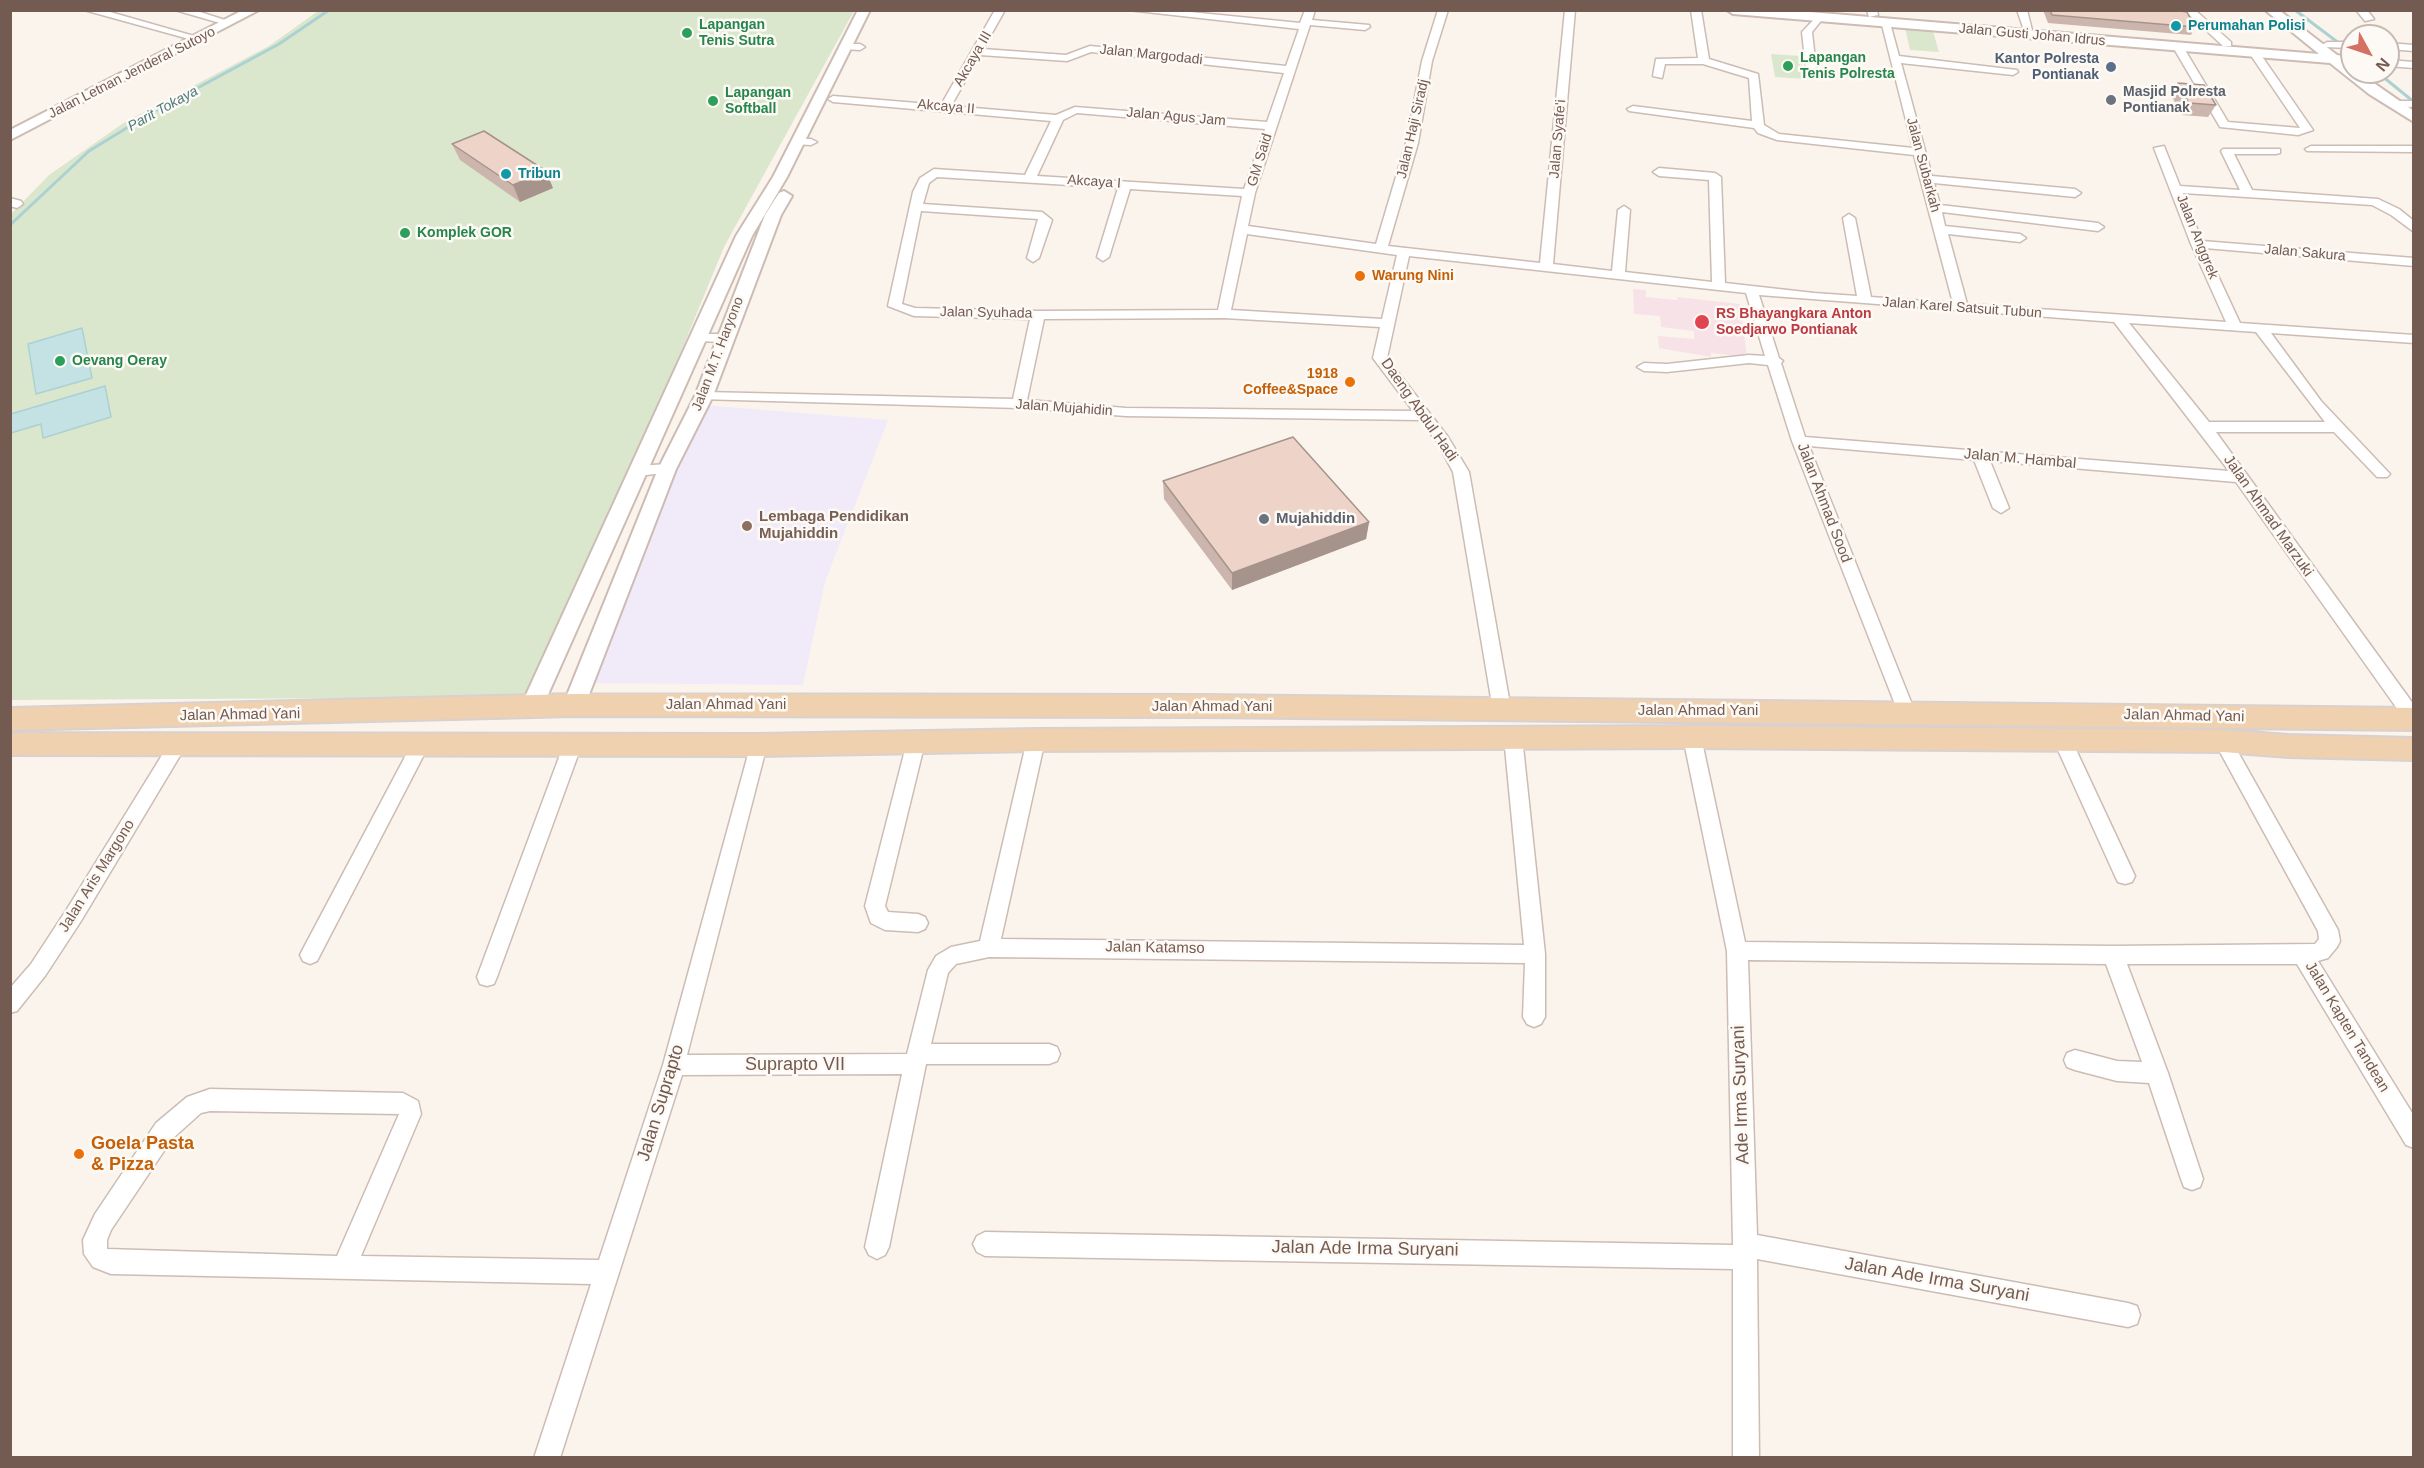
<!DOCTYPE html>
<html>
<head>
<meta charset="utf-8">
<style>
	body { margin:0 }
	#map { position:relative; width:2424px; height:1468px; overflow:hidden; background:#fbf4ed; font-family:Arial,sans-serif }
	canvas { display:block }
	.frame { position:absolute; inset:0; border:12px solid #745b52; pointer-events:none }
	.north { position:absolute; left:2340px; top:24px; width:60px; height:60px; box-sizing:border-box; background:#fdf9f4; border:2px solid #c6bab3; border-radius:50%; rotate:130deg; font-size:16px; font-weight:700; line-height:24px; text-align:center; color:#745b52 }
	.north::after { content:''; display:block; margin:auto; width:21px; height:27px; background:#d47163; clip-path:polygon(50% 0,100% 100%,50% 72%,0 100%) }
</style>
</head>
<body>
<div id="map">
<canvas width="2424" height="1468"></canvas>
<div class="frame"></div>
<div class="north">N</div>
</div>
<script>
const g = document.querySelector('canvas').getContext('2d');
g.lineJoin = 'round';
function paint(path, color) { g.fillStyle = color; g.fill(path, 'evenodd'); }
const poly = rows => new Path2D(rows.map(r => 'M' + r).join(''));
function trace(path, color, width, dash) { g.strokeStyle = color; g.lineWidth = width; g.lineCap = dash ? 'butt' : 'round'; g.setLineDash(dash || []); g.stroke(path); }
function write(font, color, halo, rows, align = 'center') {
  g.font = font + ' Arial,sans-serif'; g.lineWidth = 5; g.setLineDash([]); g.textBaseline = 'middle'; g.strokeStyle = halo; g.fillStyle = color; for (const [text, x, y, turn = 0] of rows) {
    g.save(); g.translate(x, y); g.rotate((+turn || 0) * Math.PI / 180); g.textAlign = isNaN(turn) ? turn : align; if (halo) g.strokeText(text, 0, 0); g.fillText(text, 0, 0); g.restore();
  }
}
const education = poly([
	[703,405,888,420,825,582,803,685,590,683,667,469]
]);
const medical = poly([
	[1633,289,1646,290,1646,297,1677,300,1677,297,1740,304,1747,357,1711,353,1711,357,1659,348,1658,336,1694,339,1694,331,1661,327,1660,316,1634,314]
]);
const green = poly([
	[318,11,854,11,724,247,539,697,11,700,10,215,49,175,125,122,269,46],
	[1905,28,1933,31,1939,52,1910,50],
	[1771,54,1801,56,1805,79,1775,77]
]);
const water = poly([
	[82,328,92,378,36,394,28,344,82,328],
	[105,386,111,417,43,438,41,424,11,433,11,414,105,386]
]);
const stream = poly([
	[2295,10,2352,53],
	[2377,72,2414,102],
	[10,225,89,151,153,112,279,44,329,10]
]);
const minor = poly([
	[84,10,103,10,194,36,189,39,84,10],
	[175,10,194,10,225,20,220,23,175,10],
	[995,10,1005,10,983,49,1066,55,1090,46,1286,66,1299,29,1128,10,1170,10,1300,23,1305,10,1315,10,1312,20,1369,25,1370,27,1365,30,1310,25,1255,193,1248,226,1376,244,1406,143,1422,61,1438,10,1448,10,1432,61,1418,143,1388,246,1540,263,1565,10,1575,10,1553,264,1612,271,1618,210,1624,206,1630,210,1625,272,1712,282,1709,180,1659,176,1653,172,1659,168,1715,173,1721,177,1725,283,1814,293,1857,296,1843,218,1849,214,1855,218,1871,297,1953,303,1914,155,1777,140,1758,133,1754,128,1629,111,1627,109,1633,106,1752,121,1749,78,1703,64,1665,64,1662,78,1653,76,1656,59,1698,58,1691,10,1701,10,1709,59,1758,74,1764,125,1779,134,1913,148,1881,21,1890,23,1899,56,2017,70,2018,72,2013,75,1901,63,1932,176,2075,189,2081,193,2075,197,1934,183,1940,205,2098,223,2104,227,2098,231,1942,212,1945,226,2020,234,2026,238,2020,242,1948,234,1967,304,2226,322,2191,244,2154,148,2164,146,2180,186,2240,190,2221,151,2223,149,2280,149,2280,153,2276,154,2234,154,2252,190,2378,199,2399,209,2414,221,2414,232,2391,215,2372,205,2183,193,2202,241,2414,258,2414,266,2205,248,2240,323,2414,335,2414,343,2271,333,2321,401,2390,474,2387,477,2377,477,2334,432,2216,432,2414,705,2414,726,2408,724,2236,482,1990,461,2009,508,2001,513,1993,508,1974,460,1809,446,1915,712,1912,717,1900,717,1792,441,1768,365,1749,363,1667,372,1644,371,1637,367,1644,363,1667,364,1749,355,1765,356,1746,293,1409,256,1387,358,1448,437,1469,472,1511,710,1508,715,1502,717,1496,715,1493,710,1453,472,1437,442,1420,420,1126,416,1019,408,699,399,699,393,704,392,1013,399,1030,319,914,316,888,306,913,192,920,178,934,169,1025,175,1051,121,833,102,828,99,833,96,941,105,995,10],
	[1091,52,1284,73,1267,122,1075,107,1056,115,951,106,980,55,1067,61,1091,52],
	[1077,113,1265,129,1244,189,1037,176,1063,120,1077,113],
	[937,177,1118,188,1097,257,1103,261,1109,257,1130,189,1242,196,1218,310,1038,311,915,308,902,304,921,211,1038,219,1027,258,1033,262,1039,258,1052,220,1042,212,923,204,929,183,937,177],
	[1247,234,1397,255,1382,319,1231,310,1247,234],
	[1759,295,2114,322,2229,471,1805,437,1781,363,1783,361,1779,358,1759,295],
	[1224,318,1380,327,1373,358,1413,411,1126,408,1027,400,1044,319,1224,318],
	[2129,323,2256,332,2325,422,2209,422,2129,323],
	[1867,10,1877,10,1878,15,1869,17,1867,10],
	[2017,10,2027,10,2032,30,2024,30,2017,10],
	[2184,10,2195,10,2231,42,2231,46,2223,46,2184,10],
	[2356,10,2367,10,2374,19,2365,21,2356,10],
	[1819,14,1824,17,1812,32,1816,69,1811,72,1806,69,1802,32,1819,14],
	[2327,42,2352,42,2352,48,2323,47,2322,45,2327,42],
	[2388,43,2414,45,2414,51,2388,49,2388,43],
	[847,44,860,44,865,47,860,50,843,49,842,47,847,44],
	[2174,45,2182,45,2228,122,2300,128,2250,54,2259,52,2313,130,2298,135,2220,127,2173,47,2174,45],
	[2388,60,2414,62,2414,68,2388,66,2388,60],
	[2395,101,2414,101,2414,107,2391,106,2390,104,2395,101],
	[796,139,811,139,817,142,811,145,792,144,792,140,796,139],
	[2311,146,2414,146,2414,152,2307,151,2305,149,2311,146],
	[10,198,21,201,23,204,17,208,10,206,10,198],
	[698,334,724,334,731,338,724,342,693,341,691,338,698,334],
	[667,464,672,466,675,469,672,472,638,476,630,471,638,466,667,464],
	[1513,730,1519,732,1522,737,1545,954,1545,1017,1541,1024,1534,1027,1527,1024,1523,1017,1525,963,989,957,956,964,948,973,931,1044,1049,1044,1057,1047,1060,1054,1057,1061,1049,1064,926,1064,889,1247,885,1255,877,1259,869,1255,865,1247,902,1074,682,1075,560,1458,534,1458,591,1284,111,1274,93,1267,84,1254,83,1240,95,1214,156,1123,187,1097,210,1089,403,1093,418,1101,421,1114,361,1256,599,1260,663,1065,752,740,758,738,764,740,767,745,687,1055,907,1054,928,970,936,956,951,947,980,941,1027,740,1030,735,1036,733,1042,735,1045,740,1001,939,1524,945,1504,737,1507,732,1513,730],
	[210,1111,399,1114,337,1256,107,1249,107,1240,111,1230,172,1139,201,1113,210,1111],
	[1692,730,1698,732,1701,737,1745,942,2113,946,2315,944,2319,939,2318,931,2214,741,2217,736,2229,736,2338,930,2340,941,2337,947,2328,958,2318,961,2414,1116,2414,1148,2406,1145,2297,964,2127,964,2168,1073,2203,1179,2200,1187,2192,1190,2184,1187,2181,1179,2149,1083,2117,1081,2075,1070,2067,1067,2064,1060,2067,1053,2075,1050,2117,1061,2142,1062,2106,964,1748,960,1757,1235,2128,1303,2137,1306,2140,1315,2137,1324,2128,1327,1757,1259,1759,1458,1733,1458,1733,1269,985,1256,977,1252,973,1244,977,1236,985,1232,1733,1245,1727,951,1683,737,1686,732,1692,730],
	[2062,732,2068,734,2071,739,2135,876,2132,882,2125,884,2118,882,2115,876,2053,739,2056,734,2062,732],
	[916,735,922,737,925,742,885,906,888,912,918,914,925,917,928,923,925,929,918,932,885,930,871,923,865,906,907,742,910,737,916,735],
	[421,736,427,738,430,743,317,961,310,964,303,961,300,955,303,949,415,738,421,736],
	[178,737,184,739,187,744,81,921,45,976,17,1011,10,1013,10,988,31,964,67,909,172,739,178,737],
	[573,737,579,739,582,744,497,977,494,984,487,986,480,984,477,977,564,744,567,739,573,737]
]);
const tertiary = poly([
	[243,10,259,10,10,140,10,130,243,10],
	[858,10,870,10,787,177,752,236,542,708,539,714,531,716,523,714,520,708,736,236,773,177,858,10],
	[1727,10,1785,10,2319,54,2265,10,2279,10,2337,55,2349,57,2351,60,2347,63,2352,67,2352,72,2358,72,2414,111,2414,122,2369,94,2330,63,1733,14,1727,10],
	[784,191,792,196,781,215,713,396,676,469,585,705,582,711,574,713,566,711,563,705,658,469,695,396,765,215,779,193,784,191]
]);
const primary = poly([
	[574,694,1204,695,2414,708,2414,730,1204,717,574,716,10,730,10,708,574,694],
	[1692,726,2223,730,2288,735,2414,738,2414,760,2288,757,2223,752,1692,748,1036,751,758,756,10,755,10,733,758,734,1036,729,1692,726]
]);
const wall = poly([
	[2043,10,2175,10,2195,27,2191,35,2048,23],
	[2178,83,2216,105,2208,117,2182,115,2171,95],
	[452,144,553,188,520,202,460,160],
	[1163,481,1369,522,1366,539,1232,590,1164,499]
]);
const shadedWall = poly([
	[546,171,553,188,520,202,513,185],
	[1369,522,1366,539,1232,590,1232,573]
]);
const building = poly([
	[2050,10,2175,10,2187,12,2195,27,2052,15,2050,10],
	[2178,83,2204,85,2216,105,2189,103,2178,83],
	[484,131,546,171,513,185,452,144,484,131],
	[1293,437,1369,522,1232,573,1163,481,1293,437]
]);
const markers = [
	[2176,26,6,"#0f9aa8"],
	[687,33,6,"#2e9e5b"],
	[1788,66,6,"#2e9e5b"],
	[2111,67,6,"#5c6f8a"],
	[2111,100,6,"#6b7280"],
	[713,101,6,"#2e9e5b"],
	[506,174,6,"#0f9aa8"],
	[405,233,6,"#2e9e5b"],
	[1360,276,6,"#e8710a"],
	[1702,322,8,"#e0444e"],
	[60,361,6,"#2e9e5b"],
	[1350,382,6,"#e8710a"],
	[1264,519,6,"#6b7280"],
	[747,526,6,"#8d6e63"],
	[79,1154,6,"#e8710a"]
];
const farLeisurenames = [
	["Lapangan",699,25],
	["Tenis Sutra",699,41],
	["Lapangan",1800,58],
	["Tenis Polresta",1800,74],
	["Lapangan",725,93],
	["Softball",725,109],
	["Komplek GOR",417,233],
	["Oevang Oeray",72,361]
];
const farCulturenames = [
	["Perumahan Polisi",2188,26],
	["Tribun",518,174]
];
const farStreetnames = [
	["Jalan Gusti Johan Idrus",2032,35,5],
	["Jalan Margodadi",1151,55,6],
	["Akcaya III",973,59,-60],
	["Jalan Letnan Jenderal Sutoyo",132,73,-27],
	["Akcaya II",946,107,5],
	["Jalan Agus Jam",1176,117,5],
	["Jalan Haji Siradj",1413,129,-77],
	["Jalan Syafe'i",1558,139,-85],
	["GM Said",1260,160,-73],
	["Jalan Subarkah",1923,165,75],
	["Akcaya I",1094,182,4],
	["Jalan Anggrek",2197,237,68],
	["Jalan Sakura",2305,253,5],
	["Jalan Karel Satsuit Tubun",1962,308,4],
	["Jalan Syuhada",986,313,1],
	["Jalan M.T. Haryono",718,354,-69],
	["Jalan Mujahidin",1064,408,4]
];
const farServicenames = [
	["Kantor Polresta",2099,59],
	["Pontianak",2099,75]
];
const farWorshipnames = [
	["Masjid Polresta",2123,92],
	["Pontianak",2123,108]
];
const farWaternames = [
	["Parit Tokaya",163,109,-29]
];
const farFoodnames = [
	["Warung Nini",1372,276],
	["1918",1338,374,"right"],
	["Coffee&Space",1338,390,"right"]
];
const farHealthnames = [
	["RS Bhayangkara Anton",1716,314],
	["Soedjarwo Pontianak",1716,330]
];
const streetNames = [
	["Daeng Abdul Hadi",1419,410,55],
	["Jalan M. Hambal",2020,459,5],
	["Jalan Ahmad Sood",1824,503,69],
	["Jalan Ahmad Marzuki",2268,516,55],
	["Jalan Ahmad Yani",726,705],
	["Jalan Ahmad Yani",1212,707],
	["Jalan Ahmad Yani",1698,711],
	["Jalan Ahmad Yani",240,715,-1],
	["Jalan Ahmad Yani",2184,716,1],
	["Jalan Aris Margono",97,876,-58],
	["Jalan Katamso",1155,948,1],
	["Jalan Kapten Tandean",2347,1027,59]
];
const educationNames = [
	["Lembaga Pendidikan",759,517],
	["Mujahiddin",759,534]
];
const worshipNames = [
	["Mujahiddin",1276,519]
];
const nearStreetnames = [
	["Suprapto VII",795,1065],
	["Ade Irma Suryani",1741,1095,-92],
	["Jalan Suprapto",661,1103,-73],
	["Jalan Ade Irma Suryani",1365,1249,1],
	["Jalan Ade Irma Suryani",1937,1280,10]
];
const nearFoodnames = [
	["Goela Pasta",91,1144],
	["& Pizza",91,1165]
];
paint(education, '#f1eaf8');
paint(medical, '#f7e2e7');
paint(green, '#dae7cd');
paint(water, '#c4e1e3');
trace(water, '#abd1d3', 1.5);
trace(stream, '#abd1d3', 3);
trace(minor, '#ccbcb4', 3);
trace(tertiary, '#ccbcb4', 4);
trace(primary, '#d8d1cf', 4);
paint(minor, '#fff');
paint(tertiary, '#fff');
paint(primary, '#f0d1af');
paint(wall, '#ccb5ac');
paint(shadedWall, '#a6948c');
paint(building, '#edd3c8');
trace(building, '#a6948c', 1.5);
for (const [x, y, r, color] of markers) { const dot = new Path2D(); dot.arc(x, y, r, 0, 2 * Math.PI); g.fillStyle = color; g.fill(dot); trace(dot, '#fdf9f4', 2); }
write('bold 14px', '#27864d', '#fdf9f4', farLeisurenames, 'left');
write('bold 14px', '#0d838f', '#fdf9f4', farCulturenames, 'left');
write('14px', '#745b52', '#fdf9f4', farStreetnames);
write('bold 14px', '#4e5e75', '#fdf9f4', farServicenames, 'right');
write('bold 14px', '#5b616d', '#fdf9f4', farWorshipnames, 'left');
write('italic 14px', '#4b7a7d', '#fdf9f4', farWaternames);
write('bold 14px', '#c56008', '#fdf9f4', farFoodnames, 'left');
write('bold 14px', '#be3a42', '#fdf9f4', farHealthnames, 'left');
write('15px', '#745b52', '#fdf9f4', streetNames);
write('bold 15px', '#785e54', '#fdf9f4', educationNames, 'left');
write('bold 15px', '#5b616d', '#fdf9f4', worshipNames, 'left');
write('18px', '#745b52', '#fdf9f4', nearStreetnames);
write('bold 18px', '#c56008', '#fdf9f4', nearFoodnames, 'left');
</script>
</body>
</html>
